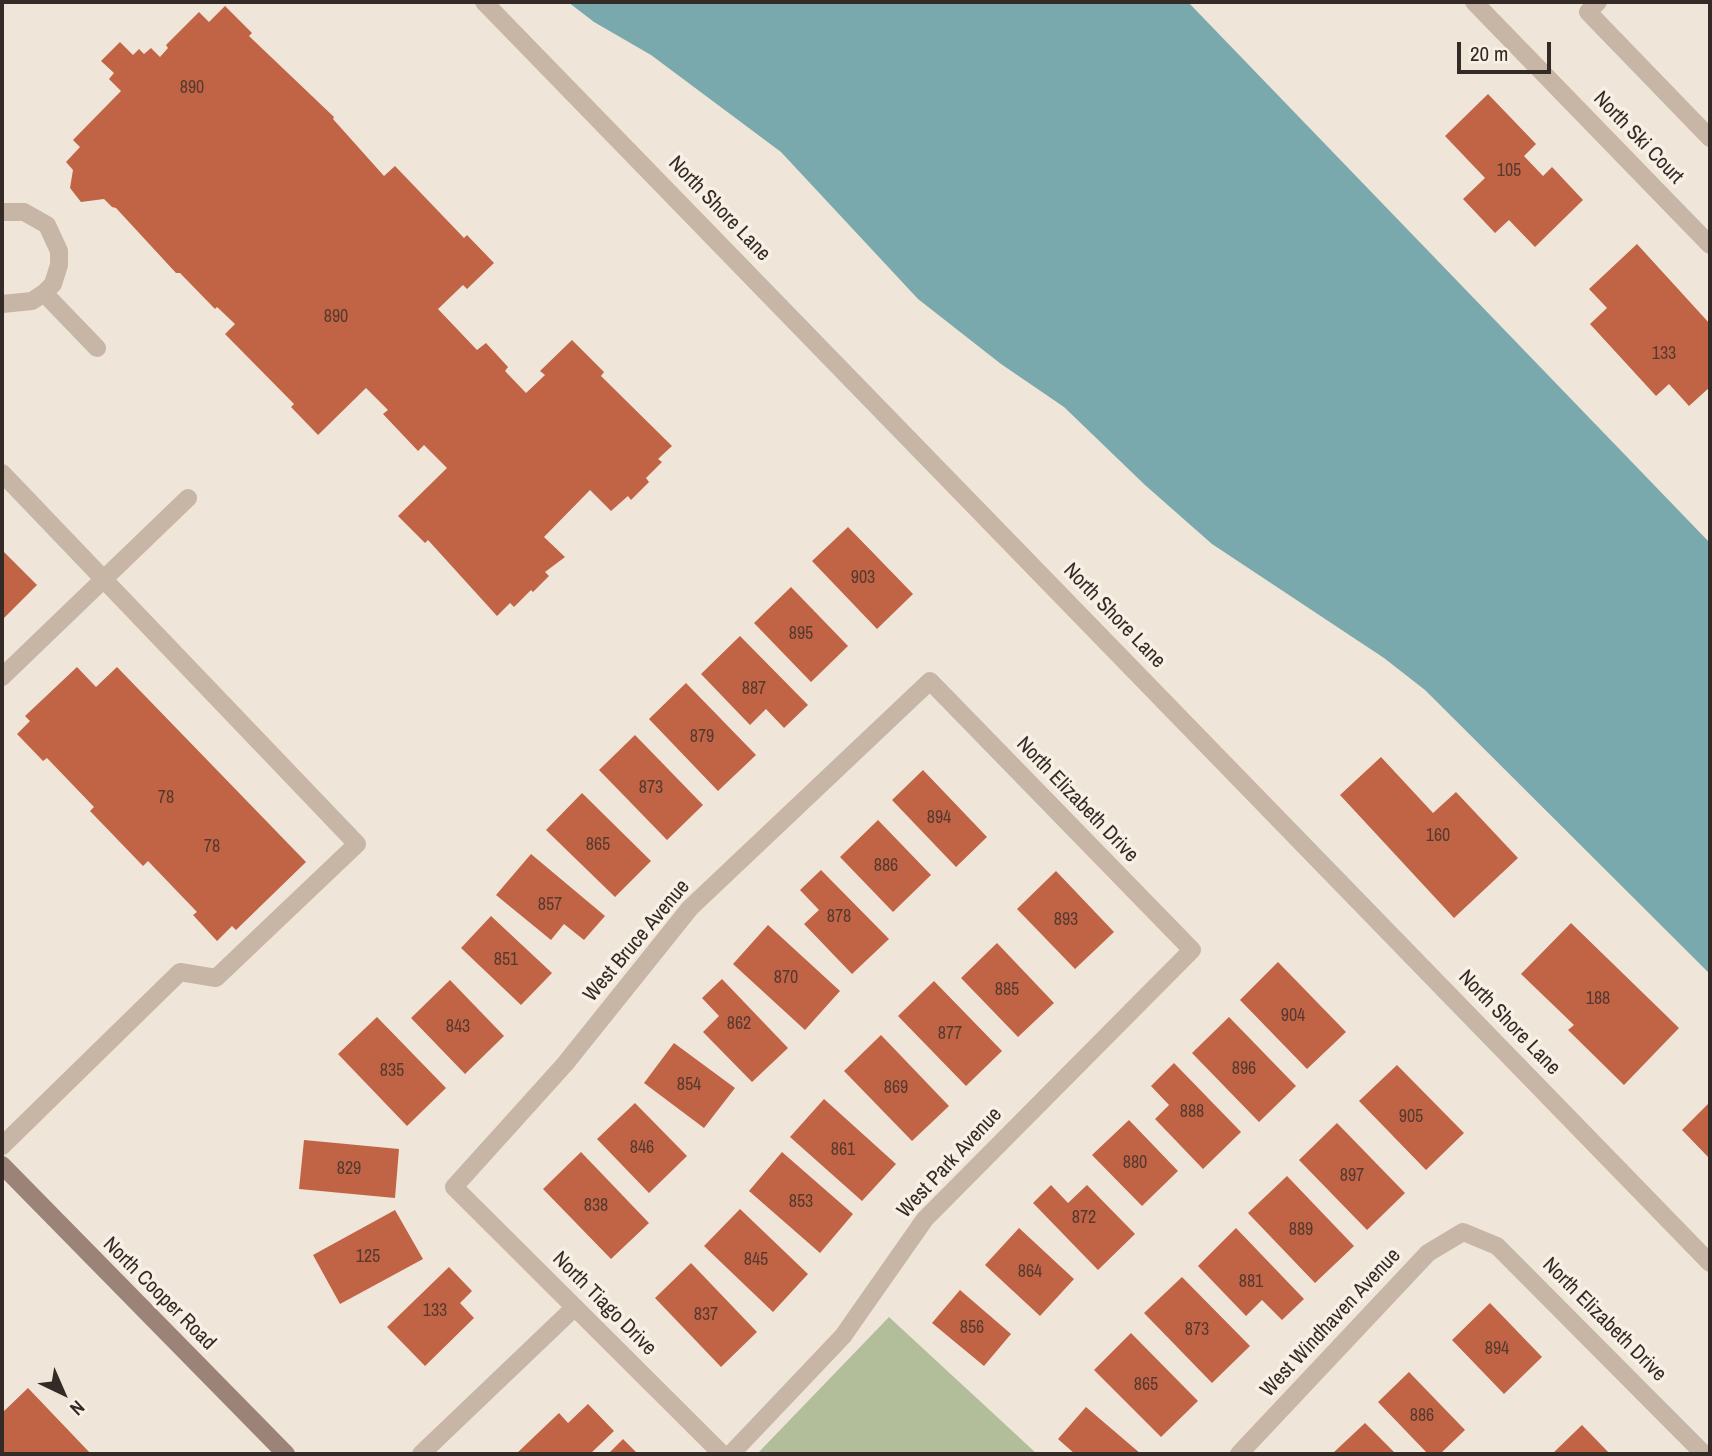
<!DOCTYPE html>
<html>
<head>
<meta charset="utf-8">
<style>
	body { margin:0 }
	#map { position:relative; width:1712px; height:1456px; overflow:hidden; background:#f0e5d9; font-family:"Archivo Narrow",sans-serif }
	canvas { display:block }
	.frame { position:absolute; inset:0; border:4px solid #342b26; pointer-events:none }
	.north { position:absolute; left:28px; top:1358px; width:70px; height:70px; -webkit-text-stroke:5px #f8efe5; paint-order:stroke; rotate:136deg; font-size:19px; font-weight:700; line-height:28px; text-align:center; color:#342b26 }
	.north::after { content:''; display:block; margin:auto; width:24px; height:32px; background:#342b26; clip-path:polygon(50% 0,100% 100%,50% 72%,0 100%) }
	.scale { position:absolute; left:1457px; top:42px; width:94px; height:32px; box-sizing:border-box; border:4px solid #342b26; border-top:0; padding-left:9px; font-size:21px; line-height:24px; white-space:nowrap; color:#342b26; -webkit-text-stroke:5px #f8efe5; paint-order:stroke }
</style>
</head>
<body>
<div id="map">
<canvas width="1712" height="1456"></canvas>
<div class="frame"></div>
<div class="north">N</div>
<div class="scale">20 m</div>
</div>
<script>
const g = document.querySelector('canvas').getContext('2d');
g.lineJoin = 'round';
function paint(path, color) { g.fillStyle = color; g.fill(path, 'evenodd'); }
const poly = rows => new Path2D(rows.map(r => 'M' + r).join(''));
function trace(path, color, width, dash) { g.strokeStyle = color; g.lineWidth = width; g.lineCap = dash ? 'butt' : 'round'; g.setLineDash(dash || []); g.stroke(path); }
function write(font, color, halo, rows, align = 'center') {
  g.font = font + ' "Archivo Narrow",sans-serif'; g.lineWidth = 7; g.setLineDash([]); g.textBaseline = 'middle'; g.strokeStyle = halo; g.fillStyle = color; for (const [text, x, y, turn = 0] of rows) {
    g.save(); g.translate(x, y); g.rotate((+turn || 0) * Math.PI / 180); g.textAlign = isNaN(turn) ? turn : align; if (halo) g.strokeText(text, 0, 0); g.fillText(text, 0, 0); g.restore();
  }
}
const green = poly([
	[889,1317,1009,1428,1037,1454,757,1454]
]);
const water = poly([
	[568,2,1188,2,1710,543,1710,974,1425,690,1384,658,1212,544,1145,485,1064,407,1001,364,918,299,781,152,651,55,594,22]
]);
const building = poly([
	[225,6,252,33,249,36,334,117,333,119,384,176,395,166,464,238,467,235,494,263,467,289,463,285,438,309,477,350,486,343,508,367,505,371,526,393,545,375,540,371,572,340,604,372,601,376,672,446,658,459,662,462,646,478,649,482,631,500,628,496,611,511,590,490,544,537,565,557,545,572,549,576,533,592,531,590,514,607,510,603,497,616,428,540,425,543,398,516,447,468,424,445,418,451,383,414,388,410,366,388,318,435,291,407,294,404,225,334,235,324,217,307,215,309,180,273,176,273,116,208,112,207,104,199,81,202,70,188,73,170,66,162,80,147,73,140,121,91,109,79,114,73,101,61,120,42,133,55,139,49,144,54,151,48,160,57,168,48,166,45,199,12,209,22],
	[1488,94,1536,144,1524,156,1543,176,1552,167,1583,200,1535,247,1509,220,1495,233,1463,199,1485,178,1445,136],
	[1637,244,1710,324,1710,387,1689,406,1669,384,1656,396,1590,324,1607,308,1589,289],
	[848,527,913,594,877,629,812,561],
	[2,550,37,585,2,620],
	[791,587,848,646,811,682,754,623],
	[740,636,808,705,784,728,766,709,750,725,701,674],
	[77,667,96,687,117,667,306,862,236,930,232,926,217,941,193,915,197,912,148,861,143,866,90,811,94,807,47,758,43,761,17,734,30,721,25,716],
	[686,683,756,755,718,791,649,719],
	[635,735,703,805,667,840,599,770],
	[1381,757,1433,813,1456,792,1518,858,1454,918,1340,795],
	[923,770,987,837,956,867,892,800],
	[582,793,651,861,615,897,546,830],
	[878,820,931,875,893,912,840,857],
	[531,854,605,916,584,940,564,924,551,940,496,895],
	[821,870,889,939,852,974,804,924,819,910,800,890],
	[1056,871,1114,932,1075,969,1017,909],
	[491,916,552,973,521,1005,461,948],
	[1571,923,1679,1028,1624,1085,1568,1030,1574,1025,1521,974],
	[768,925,840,991,805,1030,733,964],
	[997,943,1054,1003,1018,1037,961,978],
	[1278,962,1346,1032,1307,1069,1240,1000],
	[722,979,788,1048,752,1082,703,1032,719,1016,702,998],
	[450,980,504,1036,465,1074,411,1018],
	[934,981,1002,1051,966,1086,898,1016],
	[377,1017,446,1088,407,1126,338,1054],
	[1229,1017,1296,1086,1259,1122,1192,1053],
	[881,1035,949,1106,912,1141,844,1071],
	[674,1043,735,1088,704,1128,644,1083],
	[1174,1063,1241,1132,1203,1169,1155,1119,1169,1105,1151,1086],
	[1397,1065,1464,1133,1426,1170,1359,1101],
	[824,1099,896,1164,862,1201,790,1137],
	[1710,1102,1710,1159,1682,1130],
	[635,1103,687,1156,649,1193,597,1139],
	[1129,1120,1178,1171,1142,1206,1092,1155],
	[1337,1123,1405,1193,1367,1230,1299,1160],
	[304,1140,399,1149,395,1198,299,1189],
	[581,1152,649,1223,611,1259,543,1189],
	[782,1152,853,1214,820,1253,749,1191],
	[1287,1176,1354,1246,1315,1283,1248,1213],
	[1051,1185,1068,1203,1087,1185,1135,1234,1098,1270,1033,1203],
	[740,1209,808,1274,773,1312,704,1246],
	[395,1210,423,1259,340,1304,313,1255],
	[1019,1228,1074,1279,1040,1316,985,1265],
	[1236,1228,1304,1299,1282,1320,1262,1300,1246,1316,1198,1266],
	[691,1263,757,1332,721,1367,655,1298],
	[449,1267,472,1291,460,1303,474,1318,425,1366,387,1327],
	[1182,1277,1250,1346,1212,1383,1144,1313],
	[960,1290,1011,1334,984,1366,932,1323],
	[1490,1303,1542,1357,1504,1394,1452,1340],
	[1131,1333,1198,1401,1161,1437,1094,1370],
	[1409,1372,1465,1430,1440,1454,1428,1454,1378,1402],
	[28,1388,91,1454,2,1454,2,1413],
	[588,1404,614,1431,590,1454,516,1454,559,1413,568,1423],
	[1086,1407,1141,1454,1075,1454,1058,1439],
	[1365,1423,1396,1454,1332,1454],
	[1582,1425,1610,1454,1552,1454],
	[623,1439,638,1454,608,1454]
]);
const lane = poly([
	[2,212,24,212,47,225,59,251,59,265,53,284,44,293,32,301,2,304],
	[44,293,97,348],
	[2,473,357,844,216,978,180,972,2,1146],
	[2,677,188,498]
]);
const street = poly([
	[484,2,1710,1263],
	[1474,2,1710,245],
	[1598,2,1588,12,1710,138],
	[421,1454,575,1307],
	[722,1454,454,1187,565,1064,690,908,930,681,1192,950,925,1219,843,1336,731,1454],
	[1239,1454,1428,1253,1463,1232,1497,1246,1704,1454]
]);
const secondary = poly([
	[2,1165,286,1454]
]);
const numberNames = [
	["890",192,88],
	["105",1509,171],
	["890",336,317],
	["133",1664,354],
	["903",863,578],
	["895",801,634],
	["887",754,689],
	["879",702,737],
	["873",651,788],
	["78",166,798],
	["894",939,818],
	["160",1438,836],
	["865",598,845],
	["78",212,847],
	["886",886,866],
	["857",550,905],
	["878",839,917],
	["893",1066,920],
	["851",506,960],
	["870",786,978],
	["885",1007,990],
	["188",1598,999],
	["904",1293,1016],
	["862",739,1024],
	["843",458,1027],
	["877",950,1034],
	["896",1244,1069],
	["835",392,1071],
	["854",689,1085],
	["869",896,1088],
	["888",1192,1112],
	["905",1411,1117],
	["846",642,1148],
	["861",843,1150],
	["880",1135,1163],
	["829",349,1169],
	["897",1352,1176],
	["853",801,1202],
	["838",596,1206],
	["872",1084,1218],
	["889",1301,1230],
	["125",368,1257],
	["845",756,1260],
	["864",1030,1272],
	["881",1251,1282],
	["133",435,1311],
	["837",706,1315],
	["856",972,1328],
	["873",1197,1330],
	["894",1497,1349],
	["865",1146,1385],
	["886",1422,1416]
];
const streetNames = [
	["North Ski Court",1638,138,46],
	["North Shore Lane",719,209,46],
	["North Shore Lane",1114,616,46],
	["North Elizabeth Drive",1077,800,46],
	["West Bruce Avenue",637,941,-50],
	["North Shore Lane",1509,1023,46],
	["West Park Avenue",950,1163,-47],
	["North Cooper Road",159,1294,45],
	["North Tiago Drive",604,1304,45],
	["North Elizabeth Drive",1604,1320,45],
	["West Windhaven Avenue",1331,1323,-47]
];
paint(green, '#b2be9a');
paint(water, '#79a9ac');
paint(building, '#c16446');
trace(lane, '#c7b5a6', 18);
trace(street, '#c7b5a6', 18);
trace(secondary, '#9b8477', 18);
write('18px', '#57392e', null, numberNames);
write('21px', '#342b26', '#f8efe5', streetNames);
</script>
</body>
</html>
